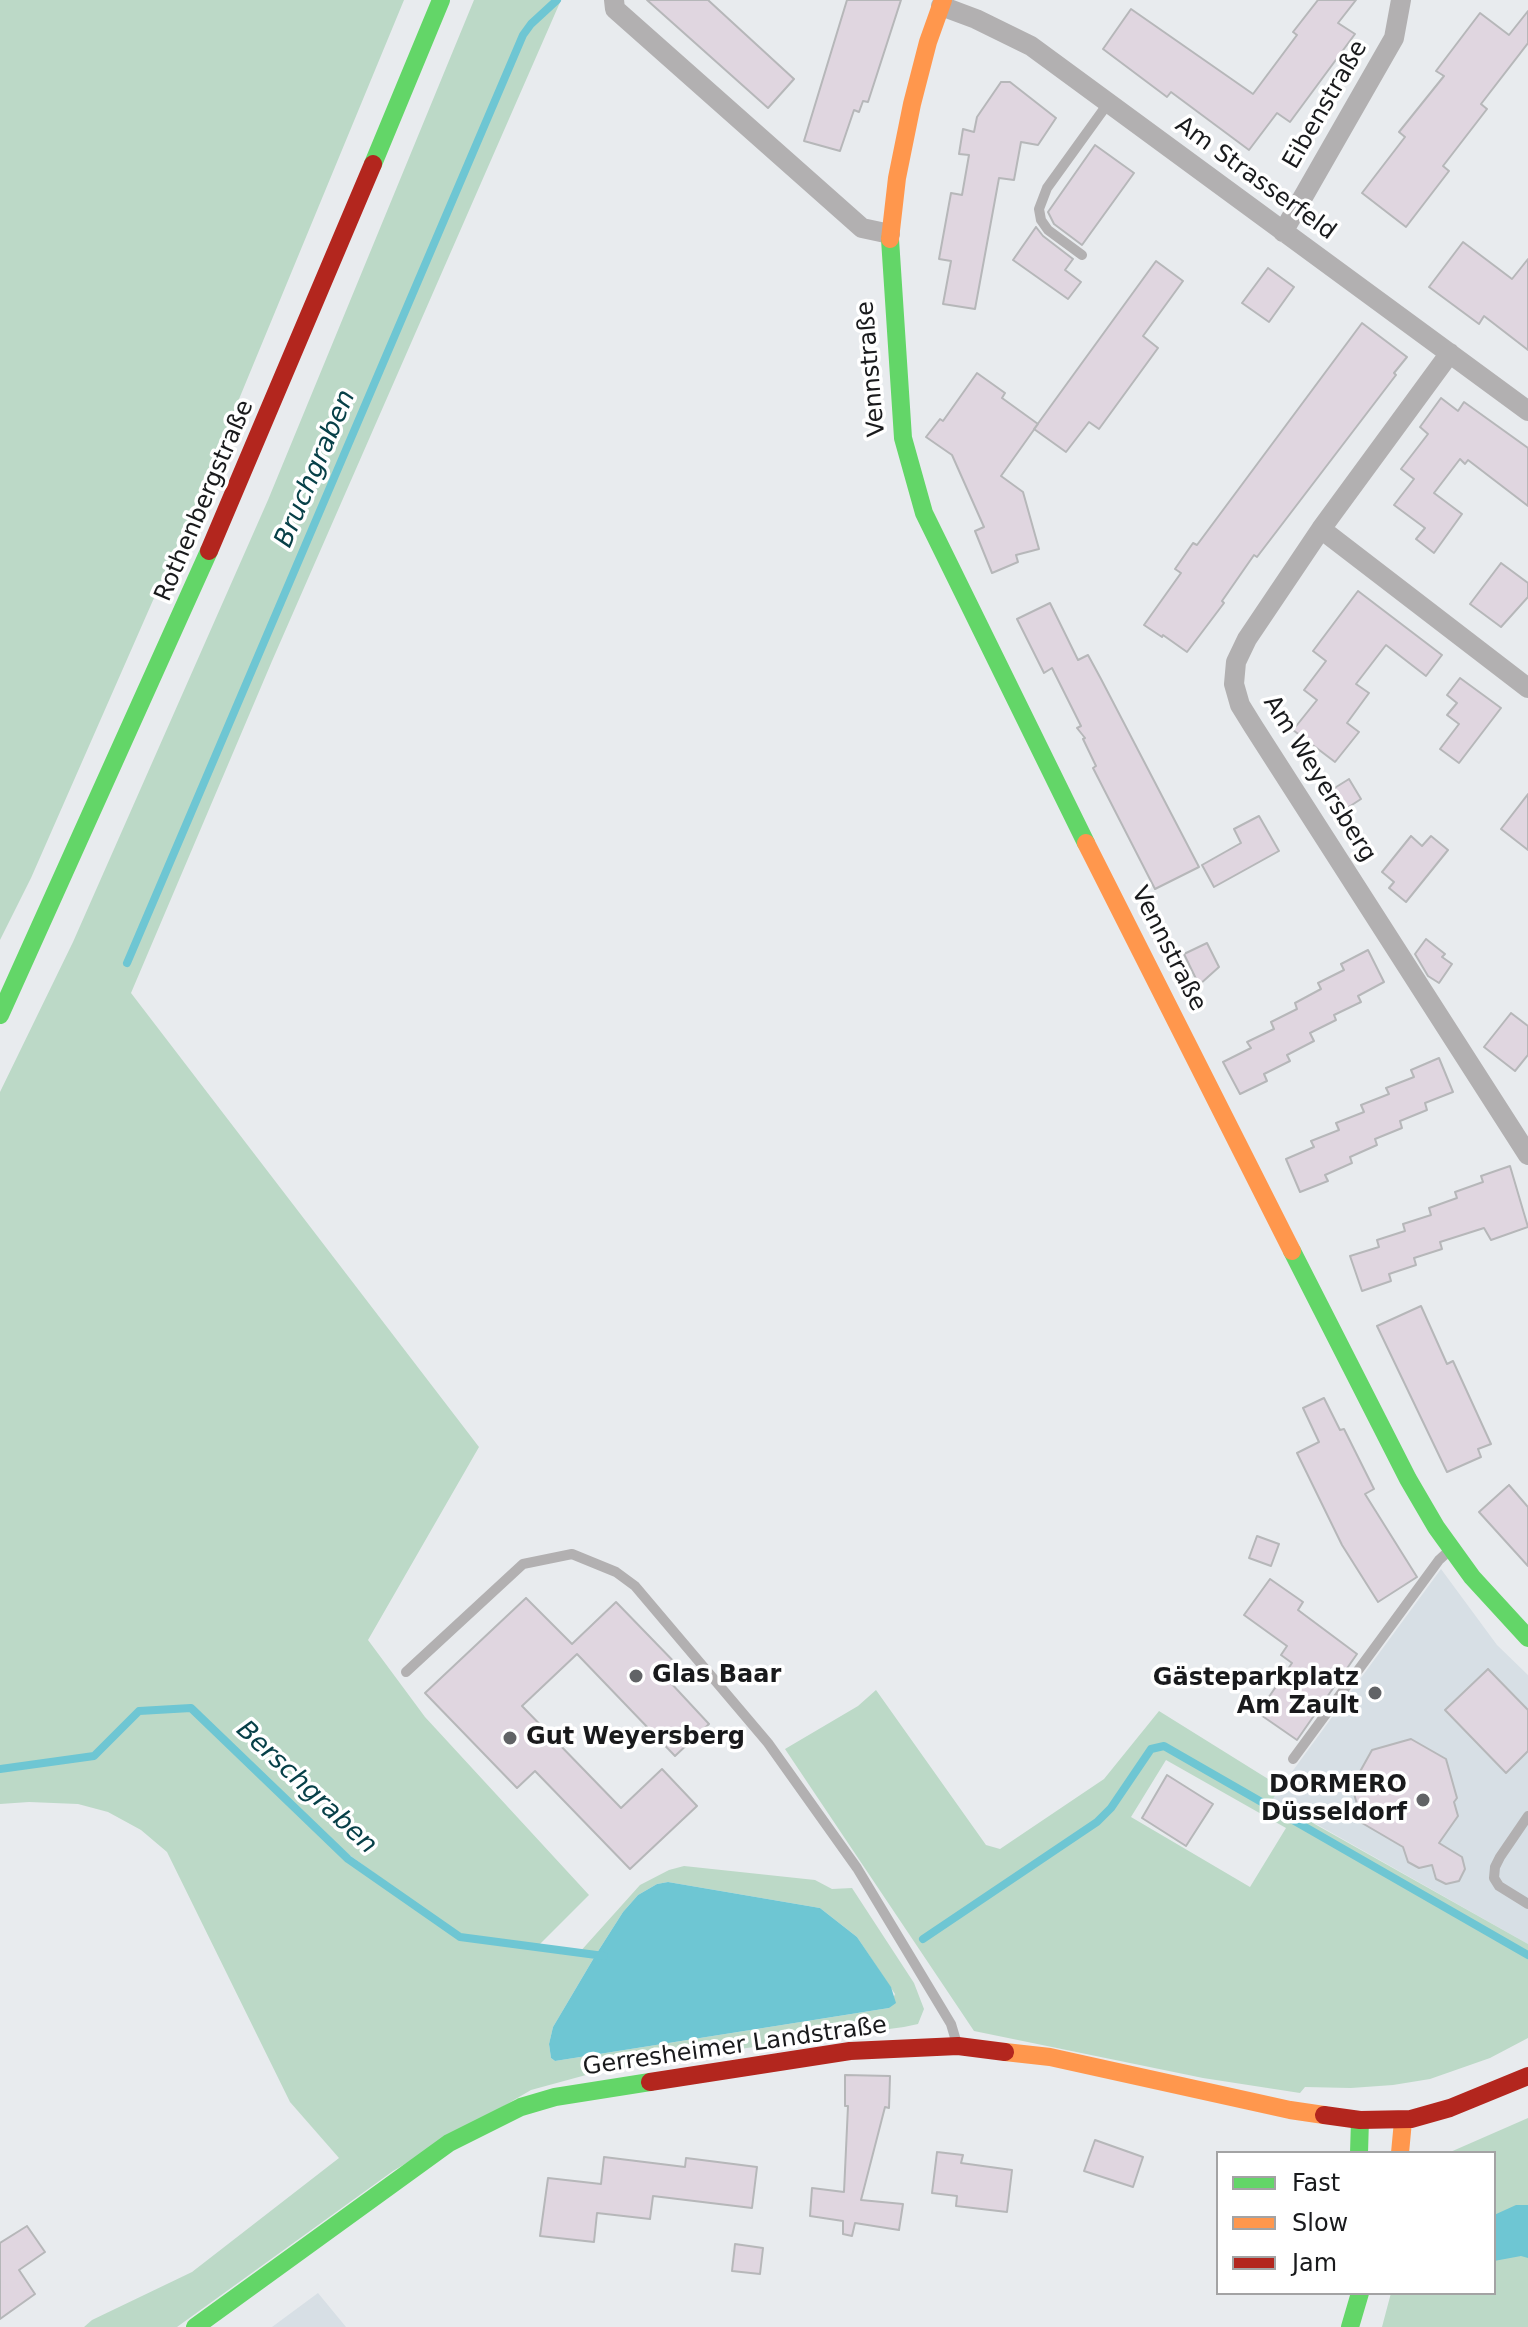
<!DOCTYPE html>
<html>
<head>
<meta charset="utf-8">
<style>
	body { margin:0 }
	#map { position:relative; width:1528px; height:2327px; overflow:hidden; background:#e8ebee; font-family:"DejaVu Sans",sans-serif }
	canvas { display:block }
	.legend { position:absolute; left:1216px; top:2151px; width:280px; height:144px; box-sizing:border-box; background:#fff; border:2px solid #a3a3a4; margin:0; padding:10px 14px; list-style:none; font-size:24px; color:#191a1c }
	.legend li { display:flex; align-items:center; gap:16px; height:40px }
	.legend b { width:40px; border:2px solid #a3a3a4 }
</style>
</head>
<body>
<div id="map">
<canvas width="1528" height="2327"></canvas>
<ul class="legend">
<li><b style="height:10px;background:#63d668"></b>Fast</li>
<li><b style="height:10px;background:#ff974d"></b>Slow</li>
<li><b style="height:10px;background:#b3261e"></b>Jam</li>
</ul>
</div>
<script>
const g = document.querySelector('canvas').getContext('2d');
g.lineJoin = 'round';
function paint(path, color) { g.fillStyle = color; g.fill(path, 'evenodd'); }
const poly = rows => new Path2D(rows.map(r => 'M' + r).join(''));
function trace(path, color, width, dash) { g.strokeStyle = color; g.lineWidth = width; g.lineCap = dash ? 'butt' : 'round'; g.setLineDash(dash || []); g.stroke(path); }
function write(font, color, halo, rows, align = 'center') {
  g.font = font + ' "DejaVu Sans",sans-serif'; g.lineWidth = 7; g.setLineDash([]); g.textBaseline = 'middle'; g.strokeStyle = halo; g.fillStyle = color; for (const [text, x, y, turn = 0] of rows) {
    g.save(); g.translate(x, y); g.rotate((+turn || 0) * Math.PI / 180); g.textAlign = isNaN(turn) ? turn : align; if (halo) g.strokeText(text, 0, 0); g.fillText(text, 0, 0); g.restore();
  }
}
const built = poly([
	[1441,1569,1497,1645,1528,1675,1528,1944,1272,1799],
	[318,2293,346,2327,272,2327]
]);
const green = poly([
	[0,0,404,0,201,491,31,878,0,940],
	[474,0,561,0,272,661,131,993,479,1447,368,1640,425,1717,589,1895,538,1946,460,1935,348,1854,191,1709,346,1861,459,1940,578,1954,640,1885,669,1870,684,1866,815,1880,832,1889,852,1888,914,1983,924,2009,918,2024,904,2027,702,2054,586,2075,531,2090,393,2171,177,2327,84,2327,92,2320,192,2272,339,2158,290,2102,167,1852,141,1830,108,1812,78,1804,29,1802,0,1804,0,1092,73,942,268,500],
	[668,1882,820,1908,857,1937,895,1994,889,2008,555,2061,551,2058,549,2044,553,2027,595,1956,623,1912,638,1895,657,1884],
	[876,1690,986,1845,1000,1849,1104,1779,1159,1711,1281,1787,1272,1800,1528,1944,1528,2038,1490,2058,1430,2079,1393,2085,1351,2088,1305,2087,1300,2093,1203,2078,974,2031,785,1749,858,1706],
	[1166,1760,1286,1828,1250,1887,1131,1817],
	[1528,2118,1528,2327,1382,2327,1391,2293,1494,2293,1494,2153,1448,2153]
]);
const water = poly([
	[668,1882,820,1908,857,1937,891,1987,896,2003,889,2008,555,2061,551,2058,549,2044,553,2027,595,1956,623,1912,638,1895,657,1884],
	[1516,2205,1528,2205,1528,2258,1521,2256,1494,2261,1494,2215]
]);
const stream = poly([
	[127,963,523,35,531,24,557,0],
	[0,1769,94,1756,139,1711,191,1708,348,1859,460,1937,604,1956],
	[923,1939,1097,1822,1111,1808,1151,1749,1164,1746,1528,1955]
]);
const building = poly([
	[647,0,708,0,794,79,768,108,647,0],
	[847,0,901,0,868,102,863,101,859,112,854,110,840,151,804,141,847,0],
	[1318,0,1356,0,1338,23,1355,34,1290,122,1277,113,1249,150,1171,92,1167,97,1103,49,1131,9,1253,94,1297,35,1293,32,1318,0],
	[1528,11,1528,43,1481,104,1487,109,1443,166,1449,171,1406,227,1362,193,1405,137,1399,132,1444,76,1436,71,1480,13,1509,35,1528,11],
	[1001,82,1010,82,1056,118,1038,145,1021,142,1014,180,999,178,975,309,943,304,951,261,939,259,951,193,962,195,969,155,959,154,963,129,974,132,977,117,1001,82],
	[1095,145,1134,173,1082,245,1054,224,1048,212,1095,145],
	[1036,227,1043,236,1073,259,1065,270,1081,282,1068,299,1013,260,1036,227],
	[1463,242,1512,279,1528,259,1528,350,1484,316,1479,324,1429,287,1463,242],
	[1156,261,1183,281,1143,336,1158,348,1099,429,1089,422,1066,452,1034,429,1156,261],
	[1268,268,1294,287,1269,322,1242,303,1268,268],
	[1362,323,1407,357,1394,373,1396,375,1257,557,1254,555,1222,601,1224,603,1187,652,1163,635,1162,637,1144,625,1181,573,1175,569,1193,543,1197,545,1362,323],
	[977,373,1005,393,1002,398,1038,424,1001,476,1023,492,1039,549,1016,555,1018,562,992,573,975,531,984,527,952,455,926,437,940,419,943,421,977,373],
	[1441,398,1458,411,1464,402,1528,448,1528,506,1468,460,1465,464,1460,459,1434,493,1462,514,1434,553,1416,539,1425,528,1394,505,1414,479,1401,469,1428,434,1420,427,1441,398],
	[1501,563,1528,583,1528,597,1501,627,1470,604,1501,563],
	[1358,591,1442,655,1426,676,1386,645,1356,684,1369,693,1347,723,1359,732,1335,762,1293,730,1317,700,1304,690,1326,661,1313,651,1358,591],
	[1050,603,1078,660,1088,655,1101,679,1199,867,1155,889,1093,768,1096,766,1083,739,1085,738,1077,728,1081,726,1052,668,1044,673,1017,619,1050,603],
	[1460,678,1501,708,1459,763,1440,749,1459,724,1447,715,1457,703,1447,695,1460,678],
	[1349,779,1361,799,1338,814,1325,794,1349,779],
	[1528,794,1528,850,1501,829,1528,794],
	[1259,816,1279,851,1214,887,1202,865,1241,843,1234,829,1259,816],
	[1411,836,1422,846,1431,836,1448,850,1406,902,1389,888,1394,882,1382,872,1411,836],
	[1426,939,1445,954,1442,957,1452,964,1439,983,1428,976,1415,954,1426,939],
	[1207,943,1219,967,1199,985,1184,954,1207,943],
	[1368,950,1384,982,1358,996,1361,1002,1334,1015,1336,1020,1310,1033,1314,1041,1287,1055,1290,1061,1264,1074,1267,1081,1240,1094,1223,1062,1251,1048,1247,1042,1274,1029,1271,1022,1297,1009,1295,1003,1321,989,1318,983,1344,970,1341,964,1368,950],
	[1511,1013,1528,1026,1528,1055,1515,1071,1484,1047,1511,1013],
	[1439,1058,1453,1092,1425,1103,1427,1110,1400,1121,1402,1128,1375,1139,1377,1145,1350,1157,1352,1163,1325,1175,1328,1181,1300,1192,1286,1159,1314,1147,1311,1141,1339,1130,1336,1123,1364,1112,1361,1105,1389,1094,1386,1088,1414,1077,1411,1070,1439,1058],
	[1510,1166,1528,1227,1491,1240,1484,1228,1440,1242,1442,1249,1414,1258,1416,1265,1389,1274,1391,1281,1362,1291,1350,1256,1379,1247,1377,1240,1405,1231,1403,1224,1431,1215,1429,1208,1457,1198,1455,1192,1483,1182,1481,1176,1510,1166],
	[1421,1306,1447,1364,1453,1361,1491,1444,1478,1449,1481,1457,1447,1472,1377,1326,1421,1306],
	[1324,1398,1340,1430,1344,1429,1374,1489,1365,1494,1417,1577,1378,1602,1342,1545,1297,1453,1319,1442,1303,1408,1324,1398],
	[1509,1485,1528,1507,1528,1566,1479,1512,1509,1485],
	[1257,1536,1279,1544,1271,1566,1249,1558,1257,1536],
	[1270,1579,1303,1602,1298,1610,1357,1654,1297,1740,1258,1713,1292,1663,1281,1655,1287,1646,1244,1615,1270,1579],
	[526,1598,572,1644,616,1602,682,1670,669,1681,709,1724,675,1756,577,1654,522,1706,621,1808,662,1769,697,1806,630,1869,535,1771,517,1788,425,1693,526,1598],
	[1488,1669,1528,1710,1528,1751,1506,1773,1445,1710,1488,1669],
	[1411,1739,1446,1759,1457,1798,1454,1802,1458,1816,1439,1843,1462,1857,1465,1869,1459,1881,1446,1884,1436,1879,1432,1865,1419,1868,1408,1862,1403,1847,1362,1823,1352,1786,1372,1750,1411,1739],
	[1167,1775,1213,1804,1186,1846,1142,1818,1167,1775],
	[845,2075,890,2076,889,2108,885,2107,861,2200,903,2204,899,2230,855,2223,852,2236,843,2234,843,2221,810,2216,812,2188,844,2192,848,2106,845,2106,845,2075],
	[1095,2140,1143,2157,1133,2187,1084,2171,1095,2140],
	[937,2152,963,2155,961,2163,1012,2170,1007,2212,956,2206,957,2196,932,2193,937,2152],
	[604,2157,685,2167,686,2158,757,2167,752,2208,653,2196,650,2219,597,2213,594,2242,540,2236,548,2178,601,2184,604,2157],
	[27,2226,45,2252,19,2270,35,2294,0,2319,0,2243,27,2226],
	[735,2244,763,2248,760,2274,732,2271,735,2244]
]);
const lane = poly([
	[1082,255,1048,230,1041,220,1039,209,1047,188,1109,102],
	[406,1672,523,1564,572,1554,616,1572,635,1586,768,1743,857,1868,951,2024,957,2044],
	[1293,1759,1439,1560,1450,1550],
	[1528,1816,1500,1857,1495,1867,1494,1878,1499,1886,1528,1904]
]);
const street = poly([
	[614,0,615,9,862,228,890,234],
	[941,6,976,19,1031,46,1528,411],
	[1283,232,1394,38,1401,0],
	[1450,353,1321,529,1247,639,1236,662,1234,684,1240,705,1253,726,1528,1155],
	[1321,529,1528,688]
]);
const fast = poly([
	[373,164,441,0],
	[890,239,903,438,924,513,1086,843],
	[0,1015,209,551],
	[1292,1251,1408,1479,1436,1527,1472,1577,1528,1638],
	[1359,2153,1360,2120],
	[195,2327,449,2143,521,2107,555,2097,650,2082],
	[1350,2327,1360,2293]
]);
const slow = poly([
	[890,239,897,178,912,104,928,42,943,0],
	[1086,843,1292,1251],
	[1005,2052,1050,2057,1290,2110,1324,2115],
	[1400,2153,1403,2121]
]);
const jam = poly([
	[209,551,373,164],
	[650,2082,850,2051,958,2046,1005,2052],
	[1324,2115,1360,2120,1411,2119,1450,2108,1528,2076]
]);
const markers = [
	[636,1676,8,"#616366"],
	[1375,1693,8,"#616366"],
	[510,1738,8,"#616366"],
	[1423,1800,8,"#616366"]
];
const streetNames = [
	["Eibenstraße",1326,105,-60],
	["Am Strasserfeld",1255,179,36],
	["Vennstraße",872,369,-95],
	["Rothenbergstraße",205,501,-67],
	["Am Weyersberg",1319,779,58],
	["Vennstraße",1168,949,63],
	["Gerresheimer Landstraße",735,2047,-8]
];
const poiNames = [
	["Glas Baar",652,1676],
	["Gästeparkplatz",1359,1679,"right"],
	["Am Zault",1359,1707,"right"],
	["Gut Weyersberg",526,1738],
	["DORMERO",1407,1786,"right"],
	["Düsseldorf",1407,1814,"right"]
];
const waterNames = [
	["Bruchgraben",316,469,-67],
	["Berschgraben",306,1788,43]
];
paint(built, '#d7dfe5');
paint(green, '#bcd9c7');
paint(water, '#6ec6d3');
trace(stream, '#6ec6d3', 8);
paint(building, '#e0d6e0');
trace(building, '#b6b7b9', 2);
trace(lane, '#b2b0b1', 10);
trace(street, '#b2b0b1', 20);
trace(fast, '#63d668', 18);
trace(slow, '#ff974d', 18);
trace(jam, '#b3261e', 18);
for (const [x, y, r, color] of markers) { const dot = new Path2D(); dot.arc(x, y, r, 0, 2 * Math.PI); g.fillStyle = color; g.fill(dot); trace(dot, '#fff', 3); }
write('24px', '#191a1c', '#fff', streetNames);
write('bold 24px', '#191a1c', '#fff', poiNames, 'left');
write('italic 26px', '#074048', '#fff', waterNames);
</script>
</body>
</html>
